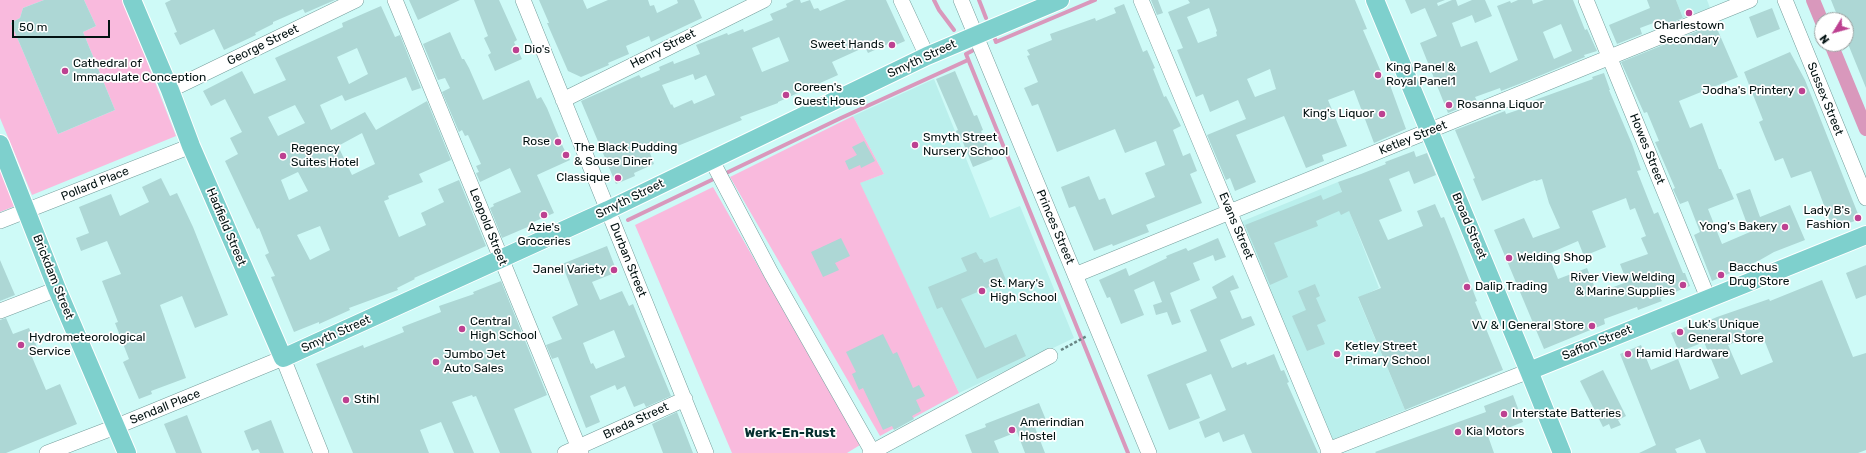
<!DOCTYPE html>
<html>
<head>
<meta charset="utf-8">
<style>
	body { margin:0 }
	#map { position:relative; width:1866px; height:453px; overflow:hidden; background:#cefaf7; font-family:Rubik,sans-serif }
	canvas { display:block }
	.north { position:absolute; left:1814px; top:12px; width:40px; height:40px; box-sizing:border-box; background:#fff; border:1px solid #9aa0a0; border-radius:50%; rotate:233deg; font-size:11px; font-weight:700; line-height:16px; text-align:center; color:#031212 }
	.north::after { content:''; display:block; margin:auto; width:14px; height:18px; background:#bd4191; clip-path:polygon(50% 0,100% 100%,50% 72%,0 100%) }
	.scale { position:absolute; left:12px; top:20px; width:98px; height:18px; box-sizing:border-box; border:2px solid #031212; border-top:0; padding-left:5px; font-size:12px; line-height:14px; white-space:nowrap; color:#031212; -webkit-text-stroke:3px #fff; paint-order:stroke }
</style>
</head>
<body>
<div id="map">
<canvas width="1866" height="453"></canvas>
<div class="north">N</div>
<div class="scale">50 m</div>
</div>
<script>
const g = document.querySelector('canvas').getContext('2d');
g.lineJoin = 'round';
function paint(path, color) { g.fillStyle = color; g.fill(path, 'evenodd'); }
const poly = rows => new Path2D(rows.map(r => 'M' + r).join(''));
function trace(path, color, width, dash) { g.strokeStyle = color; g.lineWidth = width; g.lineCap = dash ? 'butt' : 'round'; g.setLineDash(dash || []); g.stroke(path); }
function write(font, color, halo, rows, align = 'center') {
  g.font = font + ' Rubik,sans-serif'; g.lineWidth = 3.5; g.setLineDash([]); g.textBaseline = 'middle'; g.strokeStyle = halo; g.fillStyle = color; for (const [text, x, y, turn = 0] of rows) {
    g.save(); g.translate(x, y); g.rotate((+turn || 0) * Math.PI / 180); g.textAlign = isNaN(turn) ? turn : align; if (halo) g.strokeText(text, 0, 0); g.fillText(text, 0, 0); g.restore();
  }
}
const built = poly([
	[1676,0,1707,0,1710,8,1683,18],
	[934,79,990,218,1020,206,1074,338,959,393,859,183,884,174,853,116],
	[1338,182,1379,288,1358,298,1405,410,1329,441,1238,223]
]);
const green = poly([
	[0,0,44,0,23,8,20,18,11,23,58,134,115,110,83,32,96,26,84,0,123,0,176,136,32,195,0,118],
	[853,116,884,174,860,183,959,393,880,436,730,177],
	[0,167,15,206,0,212],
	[713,187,860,445,847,453,732,453,635,225]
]);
const stream = poly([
	[934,0,939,10,954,30],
	[979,0,986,18],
	[995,39,996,42,1095,0],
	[972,51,966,54,1128,453],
	[628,220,841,118,968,60]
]);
const canal = poly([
	[1813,0,1822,22],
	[1831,44,1866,129]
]);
const building = poly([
	[44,0,84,0,96,26,83,32,115,110,58,134,11,23,20,18,23,8],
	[171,0,335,0,305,13,303,9,273,22,273,24,255,33,256,35,224,50,214,29,180,45,174,33,177,32,165,3],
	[409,0,460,0,418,20],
	[474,0,499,0,517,40,514,42,522,59,495,71,488,55,491,53,484,38,488,36],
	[539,0,583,0,587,9,608,0,648,0,650,6,654,5,657,13,678,3,677,0,694,0,702,18,651,42,649,36,626,46,629,54,608,63,609,65,581,77,568,71,547,23,549,23],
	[794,0,800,0,801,3,810,0,814,9,818,8,820,11,846,0,886,0,905,41,889,48,888,44,868,53,865,47,832,62,838,75,778,102,778,103,740,117,742,120,675,147,674,144,650,153,654,164,634,173,635,176,616,184,581,101,639,75,641,78,660,70,659,67,673,61,674,64,700,54,696,45,727,33,728,35,743,29,744,32,773,20,770,14,787,7,786,4],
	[779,37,789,61,762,72,752,48],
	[693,74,695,80,706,75,715,95,694,104,692,100,674,108,672,104,671,105,662,85],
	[1151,0,1158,0,1163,13,1157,15],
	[1188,0,1355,0,1367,29,1363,30,1387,86,1390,85,1406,129,1374,143,1354,90,1328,100,1347,146,1322,155,1324,161,1306,168,1284,116,1236,135,1256,182,1235,191,1230,178,1226,180,1207,135,1246,119,1238,100,1210,112,1203,94,1196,97,1177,50,1183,48,1168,12,1190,3],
	[1209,8,1217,31,1216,32,1217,36,1198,43,1187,17],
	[1270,69,1276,89,1255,97,1247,79],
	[1405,0,1445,0,1437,3,1438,6,1452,0,1456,0,1458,6,1472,0,1485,0,1492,16,1475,23,1472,15,1452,23,1461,47,1477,41,1490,73,1518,60,1497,6,1510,1,1511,3,1518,0,1532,0,1533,4,1544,0,1573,0,1585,30,1587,29,1597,51,1584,55,1585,57,1527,81,1501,91,1500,88,1475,97,1477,101,1448,113,1420,43,1437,36,1425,8,1411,14],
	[1561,24,1572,51,1554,59,1543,32],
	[1647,0,1676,0,1683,18,1668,24,1664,19,1640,28,1642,34,1617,44,1609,25,1650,8],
	[1831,0,1866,0,1866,88,1846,39,1846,20,1839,20],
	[1124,4,1143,52,1147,50,1155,68,1153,69,1164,97,1166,96,1181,126,1173,130,1183,156,1190,153,1197,171,1190,174,1202,203,1146,225,1149,232,1113,246,1112,244,1094,251,1075,206,1069,208,1061,187,1089,176,1099,200,1105,198,1112,215,1155,197,1145,173,1165,165,1156,141,1125,153,1115,129,1057,152,1038,104,1032,106,1024,88,1038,82,1027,56,1030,55,1027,50,1052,40,1050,34,1095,18,1096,21,1116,13,1114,8],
	[381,6,395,37,400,35,421,88,412,91,406,77,345,101,342,95,320,105,331,130,365,112,376,130,427,101,451,160,419,174,423,182,388,196,389,199,384,201,399,237,426,225,421,213,444,202,438,189,459,180,486,246,414,278,415,279,397,288,398,290,349,308,350,310,319,324,319,322,294,332,271,277,275,276,265,255,269,253,259,228,257,229,225,161,238,154,230,138,242,132,225,99,211,106,203,91,242,71,254,94,286,80,275,58,343,27,342,23],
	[357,48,368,74,349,84,337,57],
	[295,105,305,123,278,136,268,117],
	[362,133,375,164,352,175,338,146],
	[298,172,308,191,289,200,281,180],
	[320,226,330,250,310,260,297,235],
	[1772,8,1780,29,1757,38,1749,17],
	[1715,24,1738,77,1679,101,1690,128,1702,123,1719,169,1721,169,1734,199,1708,209,1722,244,1750,232,1736,194,1750,189,1760,217,1790,205,1805,240,1774,252,1760,260,1712,281,1694,235,1700,232,1688,201,1680,204,1673,189,1675,188,1655,142,1659,141,1647,112,1644,113,1621,62],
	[450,32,462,59,464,59,469,68,483,100,529,80,537,99,541,97,547,108,563,147,570,160,537,175,554,213,529,224,530,226,502,238,490,208,494,206,493,204,521,192,510,168,480,182,476,173,479,172,476,166,481,164,468,135,465,136,462,130,459,132,442,92,450,88,445,78,438,80,423,44],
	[1790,52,1805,80,1860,219,1833,229,1811,171,1791,178,1783,158,1775,161,1759,122,1763,120,1744,72],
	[955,71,974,116,977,115,983,130,981,131,993,159,973,167,962,140,959,141,956,131,958,130,936,79],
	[1604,73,1610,90,1609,90,1632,144,1641,170,1637,171,1654,214,1658,212,1683,273,1685,273,1690,286,1660,298,1662,301,1638,310,1637,307,1604,319,1605,324,1544,349,1494,230,1524,218,1533,238,1560,228,1549,203,1542,179,1536,181,1535,180,1482,201,1473,179,1475,178,1455,130,1505,111,1506,114,1533,105,1532,101,1593,79,1592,77],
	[1626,198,1630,210,1635,208,1646,236,1641,238,1648,254,1620,264,1627,282,1597,293,1587,268,1558,279,1548,254,1578,241,1584,256,1606,247,1592,211],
	[864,141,875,161,861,168,860,165,849,170,845,161,857,155,852,147],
	[1414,151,1416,157,1427,153,1436,175,1414,184,1409,171,1389,179,1402,211,1379,220,1388,240,1423,226,1417,211,1435,204,1441,218,1444,217,1458,252,1477,301,1475,302,1503,370,1405,410,1358,297,1381,288,1349,211,1341,215,1339,211,1316,221,1318,226,1274,243,1288,277,1270,285,1245,225,1321,195,1323,200,1342,192,1338,182,1361,174,1386,164,1385,162],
	[161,178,170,196,177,193,193,227,228,315,195,328,182,296,160,305,186,378,151,391,152,394,139,399,123,362,129,359,115,323,118,322,102,281,121,274,107,241,81,251,76,238,89,233,79,207,111,194,120,216,149,202,142,187],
	[841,238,850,256,835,263,839,270,823,277,811,252],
	[1218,238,1226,257,1215,261,1213,255,1193,263,1200,280,1170,293,1181,322,1172,325,1167,312,1156,315,1153,305,1162,302,1154,281,1134,290,1144,315,1121,324,1110,297,1107,298,1099,280,1126,268,1129,276,1167,258,1166,256,1186,248,1188,251],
	[607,246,617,272,592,282,600,300,622,291,629,306,633,304,671,396,646,407,644,403,634,407,625,386,617,390,615,385,590,396,600,422,586,428,558,357,552,359,546,345,562,339,552,317,578,305,562,264],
	[614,330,625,357,596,369,593,363,591,364,583,343],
	[976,252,980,259,982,259,984,263,997,258,1006,280,961,299,985,348,1016,334,1026,356,977,379,942,307,937,309,928,287,967,271,961,258],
	[0,260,15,295,0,301],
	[1866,265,1866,295,1856,299,1846,273],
	[1233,275,1239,288,1230,291,1242,319,1251,316,1255,325,1220,340,1232,368,1246,362,1247,365,1274,354,1281,371,1284,370,1289,382,1287,383,1318,453,1252,453,1244,434,1223,442,1219,432,1205,438,1199,422,1226,410,1211,374,1186,384,1200,418,1169,430,1147,375,1207,351,1190,310,1217,298,1212,287],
	[1822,280,1853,357,1866,353,1866,450,1858,453,1706,453,1700,439,1675,449,1677,453,1639,453,1656,445,1620,354,1641,345,1651,370,1678,359,1690,390,1719,378,1704,342,1679,352,1671,333,1688,326,1689,329,1717,317,1769,299,1770,301],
	[1761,332,1773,362,1741,375,1728,345],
	[501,281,547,395,514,409,532,453,500,453,476,396,473,397,472,395,452,402,474,453,454,453,441,422,420,430,429,453,353,453,316,364,363,345,364,348,404,332,402,327,441,312,439,306,474,294,473,292],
	[1315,284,1320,296,1316,298,1326,321,1317,325,1325,344,1307,351,1292,316,1306,310,1298,291],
	[6,318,13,334,29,328,40,354,32,357,46,390,60,384,77,424,6,453,0,453,0,320],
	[883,334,893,354,897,352,913,388,919,385,925,396,916,400,921,411,912,416,914,419,894,430,892,426,883,430,863,388,859,390,852,374,856,372,846,352],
	[1603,370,1626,416,1618,420,1621,425,1611,429,1609,424,1603,427,1580,381],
	[1513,395,1523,422,1488,436,1494,453,1376,453,1375,452,1486,412,1484,406],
	[1039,403,1046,420,1034,425,1045,453,1025,453,1017,432,994,441,999,453,972,453,965,435,986,427,985,424],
	[677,412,693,453,663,453,652,424],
	[187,415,202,453,176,453,164,424],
	[271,420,284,453,260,453,258,449,252,451,244,431]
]);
const path = poly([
	[1061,350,1087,336]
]);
const minor = poly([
	[395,0,581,453],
	[523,0,706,453],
	[901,0,927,56],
	[961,0,1149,453],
	[1141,0,1330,453],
	[1586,0,1708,298],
	[1785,0,1866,198],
	[170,90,356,0],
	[563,100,764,0],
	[711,159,771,273,873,453],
	[0,221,191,146],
	[1075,275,1750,0],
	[0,311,57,289],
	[1328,450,1529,371],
	[47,453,115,427,283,358,321,453],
	[565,453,685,399],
	[870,453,1050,356]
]);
const major = poly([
	[132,0,170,90,191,146,283,358,608,210,927,56,1060,0],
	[1375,0,1529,371,1562,453],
	[0,144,57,289,127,453],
	[1529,371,1866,235]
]);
const markers = [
	[1689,13,4,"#bd4191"],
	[892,45,4,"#bd4191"],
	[516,50,4,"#bd4191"],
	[65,71,4,"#bd4191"],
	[1378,75,4,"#bd4191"],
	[1802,91,4,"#bd4191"],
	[786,95,4,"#bd4191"],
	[1449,105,4,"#bd4191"],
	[1382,114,4,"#bd4191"],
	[558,142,4,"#bd4191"],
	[915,145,4,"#bd4191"],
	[566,155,4,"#bd4191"],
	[283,156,4,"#bd4191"],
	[618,178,4,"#bd4191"],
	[544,215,4,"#bd4191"],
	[1858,218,4,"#bd4191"],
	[1785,227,4,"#bd4191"],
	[1509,258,4,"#bd4191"],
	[614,270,4,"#bd4191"],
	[1721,275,4,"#bd4191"],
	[1683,285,4,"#bd4191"],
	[1467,287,4,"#bd4191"],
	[982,291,4,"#bd4191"],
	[1592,326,4,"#bd4191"],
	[462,329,4,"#bd4191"],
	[1680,332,4,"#bd4191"],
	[21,345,4,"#bd4191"],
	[1337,354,4,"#bd4191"],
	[1628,354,4,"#bd4191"],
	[436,362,4,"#bd4191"],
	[346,400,4,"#bd4191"],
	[1504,414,4,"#bd4191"],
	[1012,430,4,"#bd4191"],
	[1458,432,4,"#bd4191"]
];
const poiNames = [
	["Charlestown",1689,26,"center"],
	["Secondary",1689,40,"center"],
	["Sweet Hands",884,45,"right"],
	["Dio's",524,50],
	["Cathedral of",73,64],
	["Immaculate Conception",73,78],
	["King Panel &",1386,68],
	["Royal Panel1",1386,82],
	["Coreen's",794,88],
	["Guest House",794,102],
	["Jodha's Printery",1794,91,"right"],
	["Rosanna Liquor",1457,105],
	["King's Liquor",1374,114,"right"],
	["Smyth Street",923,138],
	["Nursery School",923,152],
	["Rose",550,142,"right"],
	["The Black Pudding",574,148],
	["& Souse Diner",574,162],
	["Regency",291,149],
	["Suites Hotel",291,163],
	["Classique",610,178,"right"],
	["Lady B's",1850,211,"right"],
	["Fashion",1850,225,"right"],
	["Yong's Bakery",1777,227,"right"],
	["Azie's",544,228,"center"],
	["Groceries",544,242,"center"],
	["Welding Shop",1517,258],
	["Bacchus",1729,268],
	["Drug Store",1729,282],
	["Janel Variety",606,270,"right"],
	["River View Welding",1675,278,"right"],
	["& Marine Supplies",1675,292,"right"],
	["St. Mary's",990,284],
	["High School",990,298],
	["Dalip Trading",1475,287],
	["Central",470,322],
	["High School",470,336],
	["Luk's Unique",1688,325],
	["General Store",1688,339],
	["VV & I General Store",1584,326,"right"],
	["Hydrometeorological",29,338],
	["Service",29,352],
	["Ketley Street",1345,347],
	["Primary School",1345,361],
	["Hamid Hardware",1636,354],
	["Jumbo Jet",444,355],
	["Auto Sales",444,369],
	["Stihl",354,400],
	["Interstate Batteries",1512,414],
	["Amerindian",1020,423],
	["Hostel",1020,437],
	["Kia Motors",1466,432]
];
const streetNames = [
	["George Street",263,45,-26],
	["Henry Street",663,49,-27],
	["Smyth Street",922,59,-25],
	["Sussex Street",1825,99,68],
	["Ketley Street",1413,138,-22],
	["Howes Street",1647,149,68],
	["Pollard Place",95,184,-22],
	["Smyth Street",630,199,-26],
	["Evans Street",1236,226,67],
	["Broad Street",1469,226,67],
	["Hadfield Street",226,227,67],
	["Leopold Street",488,227,68],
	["Princes Street",1055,227,67],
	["Durban Street",628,260,68],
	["Brickdam Street",53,277,68],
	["Smyth Street",336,334,-24],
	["Saffon Street",1597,343,-22],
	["Sendall Place",165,407,-22],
	["Breda Street",636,421,-25]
];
const neighbourhoodNames = [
	["Werk-En-Rust",790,433]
];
paint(built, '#baefec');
paint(green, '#f9badd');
trace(stream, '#d998bc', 4);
trace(canal, '#d998bc', 14);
paint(building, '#add7d5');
trace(minor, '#759e9c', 16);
trace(major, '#fff', 20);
trace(path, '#688584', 2.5, [3, 2]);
trace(minor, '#fff', 15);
trace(major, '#7ed0cd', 18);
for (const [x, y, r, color] of markers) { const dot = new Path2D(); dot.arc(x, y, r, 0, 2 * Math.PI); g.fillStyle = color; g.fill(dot); trace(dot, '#fff', 1.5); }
write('12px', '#031212', '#fff', poiNames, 'left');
write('12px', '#031212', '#fff', streetNames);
write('bold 13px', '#05302f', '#fff', neighbourhoodNames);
</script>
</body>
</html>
